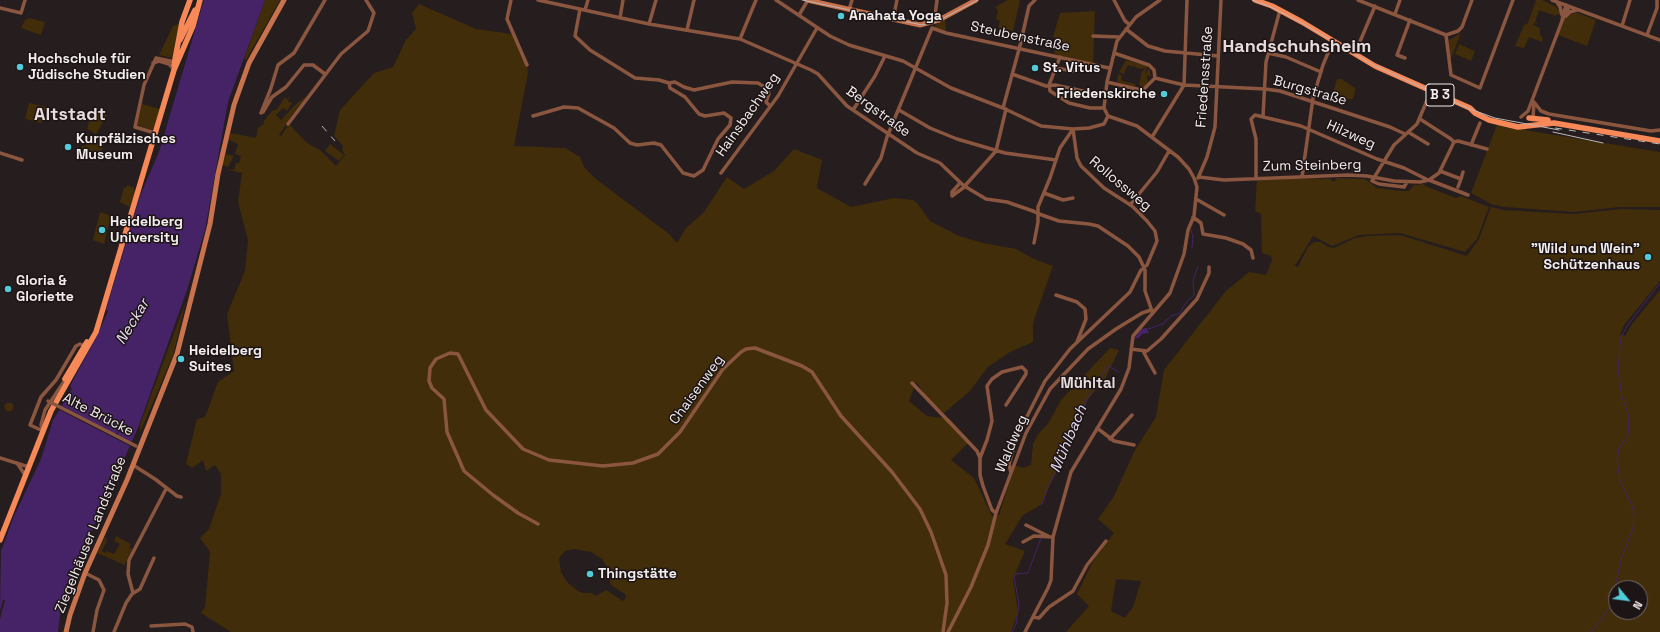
<!DOCTYPE html>
<html>
<head>
<meta charset="utf-8">
<style>
	body { margin:0 }
	#map { position:relative; width:1660px; height:632px; overflow:hidden; background:#261d1e; font-family:"Space Grotesk",sans-serif }
	canvas { display:block }
	.north { position:absolute; left:1608px; top:580px; width:40px; height:40px; box-sizing:border-box; background:#1c1415; border:1px solid #726b6b; border-radius:50%; rotate:119deg; font-size:11px; font-weight:700; line-height:16px; text-align:center; color:#f3eded }
	.north::after { content:''; display:block; margin:auto; width:14px; height:18px; background:#52cbd8; clip-path:polygon(50% 0,100% 100%,50% 72%,0 100%) }
</style>
</head>
<body>
<div id="map">
<canvas width="1660" height="632"></canvas>
<div class="north">N</div>
</div>
<script>
const g = document.querySelector('canvas').getContext('2d');
g.lineJoin = 'round';
function paint(path, color) { g.fillStyle = color; g.fill(path, 'evenodd'); }
const poly = rows => new Path2D(rows.map(r => 'M' + r).join(''));
function trace(path, color, width, dash) { g.strokeStyle = color; g.lineWidth = width; g.lineCap = dash ? 'butt' : 'round'; g.setLineDash(dash || []); g.stroke(path); }
function write(font, color, halo, rows, align = 'center') {
  g.font = font + ' "Space Grotesk",sans-serif'; g.lineWidth = 3; g.setLineDash([]); g.textBaseline = 'middle'; g.strokeStyle = halo; g.fillStyle = color; for (const [text, x, y, turn = 0] of rows) {
    g.save(); g.translate(x, y); g.rotate((+turn || 0) * Math.PI / 180); g.textAlign = isNaN(turn) ? turn : align; if (halo) g.strokeText(text, 0, 0); g.fillText(text, 0, 0); g.restore();
  }
}
const green = poly([
	[265,0,280,0,246,60,244,59],
	[1008,0,1020,0,1013,31,998,28,1000,21,996,19,998,11,995,7],
	[1536,0,1542,0,1555,6,1560,12,1560,15,1557,14,1556,16,1539,10,1535,22,1539,24,1534,23,1533,25,1540,28,1540,35,1543,38,1542,42,1529,37,1524,48,1515,46,1524,25,1528,23],
	[419,4,476,29,512,34,527,64,528,73,514,146,565,148,580,157,584,167,596,179,668,233,677,243,686,228,704,212,727,177,744,189,774,171,794,149,822,160,817,188,851,207,894,198,913,200,918,204,930,221,959,236,983,243,1016,249,1034,259,1053,266,1033,323,1033,342,1010,352,988,367,969,392,944,413,926,396,916,382,909,401,927,416,950,419,970,441,951,460,974,478,992,516,994,517,999,515,1015,465,1023,468,1031,465,1033,444,1038,434,1048,424,1061,400,1110,348,1119,350,1106,377,1086,402,1082,416,1073,433,1041,505,1023,515,1005,544,1025,551,1013,579,1018,612,1011,632,231,632,201,613,205,607,210,552,200,538,209,529,221,494,221,474,215,465,206,471,203,460,192,468,186,464,197,419,205,417,218,382,234,371,227,314,245,271,248,240,238,202,242,173,229,170,228,169,234,170,236,163,239,163,241,156,235,154,238,144,229,140,230,133,256,138,258,128,264,124,263,122,272,111,277,109,285,97,287,100,290,95,288,101,292,103,287,111,283,108,276,115,281,120,297,103,308,95,292,115,279,135,281,136,289,124,307,143,320,150,336,166,345,155,342,150,343,146,334,136,340,110,374,73,393,67,406,40,416,29,412,13],
	[574,549,591,552,602,559,611,574,610,584,626,595,625,599,623,601,606,590,596,596,592,593,583,593,578,591,567,582,561,572,559,558,565,551],
	[1095,11,1093,64,1054,54,1058,39,1053,37,1060,13],
	[1578,13,1596,20,1587,46,1558,35,1565,19,1570,14],
	[29,18,45,22,41,35,21,28,25,20],
	[945,20,946,31,935,28,935,25],
	[179,24,173,58,159,55,173,26],
	[1461,33,1450,61,1449,40],
	[1459,44,1475,51,1471,61,1455,54],
	[1126,60,1147,66,1145,75,1149,68,1151,77,1147,75,1147,80,1149,81,1145,86,1141,88,1139,83,1142,71,1145,70,1144,68,1141,69,1135,67,1134,65,1133,67,1128,65,1124,74,1119,72],
	[1118,74,1122,75,1121,79,1123,81,1135,84,1135,87,1117,82],
	[1337,79,1342,79,1356,89,1353,99,1345,99,1334,90],
	[29,103,46,107,41,123,25,119],
	[142,104,160,109,154,128,152,130,137,125],
	[96,111,107,115,96,134,87,129,92,112,96,113],
	[1498,122,1530,131,1660,152,1660,207,1621,207,1574,212,1504,207,1491,204,1471,193],
	[87,134,105,141,97,161,80,156,82,146,85,146,87,141,86,138],
	[330,144,344,155,339,161,325,151],
	[226,154,234,156,228,167,222,165],
	[1291,178,1330,179,1334,182,1337,178,1365,179,1377,188,1402,191,1409,191,1414,185,1424,184,1425,186,1456,198,1461,196,1489,207,1477,239,1465,252,1400,233,1359,235,1332,246,1313,236,1296,264,1294,265,1298,267,1308,247,1314,242,1321,242,1328,247,1334,248,1355,238,1368,236,1400,235,1467,256,1479,239,1491,207,1503,210,1573,214,1622,209,1660,210,1660,281,1624,325,1620,335,1625,336,1632,324,1660,290,1660,632,1066,632,1089,606,1077,594,1093,561,1114,533,1098,519,1114,496,1135,450,1156,417,1164,370,1226,291,1249,272,1266,275,1272,260,1271,256,1262,253,1261,214,1255,211,1257,180],
	[1116,579,1141,581,1133,607,1125,618,1111,611],
	[1616,588,1640,588,1640,612,1616,612],
	[127,185,134,188,134,190,136,191,130,207,120,202,124,187,126,188],
	[100,212,111,216,104,244,93,240],
	[186,301,173,356,140,432,140,425],
	'4.5 407a4.5 4.5 0 1 1 9 0a4.5 4.5 0 1 1-9 0Z',
	[116,536,131,544,129,547,132,549,125,565,97,553,105,537,107,540,102,551,106,553,107,551,114,554,120,544,114,541]
]);
const water = poly([
	[204,0,265,0,228,102,205,230,187,290,138,428,77,563,61,607,58,632,0,632,0,619,5,600,3,600,0,611,1,551,14,516,41,459,53,420,72,389,70,386,99,332,108,311,106,310,140,196,159,152],
	[1147,328,1149,333,1142,334,1139,338,1134,339,1141,329]
]);
const pier = poly([
	[60,405,115,434,118,432,118,435,132,443,130,446,81,421,58,409]
]);
const stream = poly([
	[1191,230,1193,237,1192,248],
	[1148,329,1163,324,1171,316,1180,313,1185,304,1194,295,1193,280,1198,267],
	[1620,346,1621,338,1627,326,1660,283],
	[1042,505,1048,487,1063,459,1074,427,1081,416,1088,396,1108,366,1119,372],
	[1616,582,1622,557,1633,529,1634,513,1632,506,1620,480,1617,461,1619,448,1628,436,1629,417,1622,397,1618,369,1620,348],
	[1012,632,1016,624,1019,604,1014,577,1016,574,1028,573,1041,538],
	[1590,632,1595,628,1610,607,1616,584]
]);
const street = poly([
	[325,0,294,53,278,65,271,88,261,113,263,112,272,97,286,87,304,65,313,65,325,74],
	[511,0,507,19,527,65],
	[538,0,649,24,740,39,811,70,818,74,847,106,917,153,940,163,963,185],
	[776,0,830,36,849,45,903,61,951,88,1003,108,1041,126,1073,129,1089,128,1104,124,1108,116],
	[1114,0,1125,21,1129,24],
	[1358,0,1446,35,1458,31,1462,27,1472,0],
	[1552,0,1660,40],
	[1557,2,1560,7,1562,15],
	[0,8,21,13,25,0],
	[580,9,575,36,590,50,635,78,659,80,669,83],
	[585,10,588,0],
	[849,10,852,0],
	[1395,14,1400,0],
	[799,15,808,0],
	[935,16,937,0],
	[1566,16,1570,12,1577,10],
	[620,18,623,0],
	[893,19,897,0],
	[1562,20,1566,5],
	[649,24,656,0],
	[1622,26,1630,0],
	[932,28,946,33,1109,68],
	[1126,29,1148,46,1165,51,1218,56],
	[687,30,694,0],
	[1446,35,1451,75,1480,88,1513,0],
	[1647,35,1657,8,1657,0],
	[1093,36,1119,37],
	[1022,37,1029,6,1035,0],
	[740,39,756,0],
	[1356,51,1375,6],
	[1268,53,1286,57,1321,72],
	[1405,58,1397,55,1410,20],
	[153,63,159,61,169,64,174,70],
	[1056,68,1073,71,1088,67,1090,64],
	[1012,74,1046,86,1055,85,1106,96],
	[1155,78,1184,85,1265,89,1280,91,1390,127,1405,134],
	[1107,82,1141,90,1145,88,1155,78,1154,70,1149,65,1114,53],
	[669,83,675,82,684,87,694,90,732,82,758,83,768,89,769,94,766,102,770,106],
	[1049,85,1050,91,1069,103,1090,108,1104,108],
	[1049,85,1060,57],
	[1534,102,1541,111,1549,114,1651,131,1660,130],
	[1003,108,1021,42],
	[853,110,875,76,885,56],
	[899,110,930,128,957,139,1005,153,1056,160],
	[533,116,564,107,578,108,614,128,630,143,637,145,654,143,661,145,683,173,694,176,703,170,718,139,730,125,731,118,724,113,705,116,699,114,685,97,670,88,669,83],
	[1108,116,1104,108,1107,82,1117,41,1136,17,1160,0],
	[1263,116,1266,62,1280,10],
	[1521,117,1528,111,1562,21,1569,7],
	[1420,119,1451,139,1454,142],
	[1533,119,1534,102],
	[288,124,341,54,368,31,374,13,366,0],
	[1408,132,1428,144],
	[155,133,135,127,144,85,156,58,175,62],
	[1152,137,1184,85,1187,0],
	[1454,142,1458,141,1487,149],
	[1471,145,1480,123],
	[0,153,22,160],
	[1440,171,1461,179,1458,187],
	[721,173,778,96,817,28],
	[1199,177,1224,180,1348,175,1367,176,1394,181,1420,182,1429,180,1439,173,1454,142],
	[1302,177,1313,98,1323,65,1333,41],
	[1198,178,1207,157,1215,127,1221,0],
	[1256,178,1256,139,1251,119,1255,115,1301,126,1377,159,1404,168,1428,180],
	[1461,179,1463,172],
	[1429,180,1468,195],
	[1407,182,1404,187,1379,184,1372,181,1394,145,1417,124,1431,91],
	[960,183,952,192,952,196,963,188,996,151,1006,109],
	[865,184,881,158,887,137,932,28],
	[966,187,986,199,1007,202,1033,211],
	[1044,193,1063,200,1073,198],
	[1196,199,1224,215],
	[1130,205,1157,172,1169,151],
	[1039,214,1059,221,1089,224,1098,226,1128,246,1139,257,1145,270,1145,291,1152,311],
	[1193,217,1201,223,1203,234,1226,238,1243,244,1251,250,1253,258],
	[1034,243,1038,222,1038,207,1050,178,1060,148,1073,129],
	[1056,295,1077,302,1085,309,1086,319,1077,342],
	[1131,349,1147,351,1161,339,1197,299,1209,273,1209,267],
	[1143,351,1155,373],
	[912,383,977,451,980,458,980,475,983,486,992,510,996,513],
	[1097,428,1114,441,1134,445],
	[43,431,30,425,41,397,56,380,76,346,80,344,85,346],
	[43,431,41,425,45,410,65,380],
	[1110,439,1132,415],
	[0,458,29,467],
	[980,458,987,440,992,421,987,386,992,379,1002,372,1022,367,1026,371,1026,374,1006,405],
	[17,463,25,475],
	[133,465,155,479,177,496,181,497],
	[1011,473,1009,464,1017,436,1045,381,1070,349,1130,292,1141,270,1147,265,1157,241,1155,231,1147,221,1132,206,1104,188,1081,166,1077,158,1073,129],
	[538,524,518,513,493,495,464,471,447,432,444,399,432,388,429,381,430,368,436,359,450,353,458,354,486,410,523,449,549,460,603,466,633,463,658,454,680,432,723,369,741,352,746,349,755,348,802,366,812,372,841,416,892,472,920,509,931,532,946,575,947,603,943,632],
	[1026,525,1048,536],
	[1023,542,1034,536,1053,537],
	[85,573,99,580,104,590,97,610,93,632],
	[133,593,128,574,129,560,166,489],
	[1033,617,1039,618,1049,607,1073,591,1087,565,1106,541],
	[151,626,185,624,192,627,193,632],
	[114,632,126,603,132,594,140,589,154,558],
	[948,632,971,587,988,545,996,513,1026,433,1050,389,1088,349,1116,329,1142,313,1151,310],
	[1025,632,1048,588,1051,580,1053,537,1071,472,1121,389,1129,368,1133,336,1170,293,1184,254,1188,230,1194,216,1197,187,1194,178,1189,169,1178,157,1137,126,1108,116]
]);
const secondary = poly([
	[807,0,920,25,939,20,976,0],
	[66,632,70,615,85,573,127,480,177,354,210,224,218,174,234,105,249,63,284,0]
]);
const primary = poly([
	[1255,0,1272,6,1302,22,1375,66,1470,108,1475,113,1489,120,1518,127,1554,123,1660,141],
	[180,40,195,10],
	[174,65,182,22,190,0],
	[1529,118,1548,120],
	[65,379,87,342],
	[0,540,51,411,96,332,174,70,193,26,200,0]
]);
const tram = poly([
	[802,0,922,25,936,22,978,0],
	[1252,0,1271,7,1302,23,1375,66,1470,109,1495,118,1559,130],
	[1553,132,1603,143]
]);
const rail = poly([
	[322,126,335,141],
	[1555,128,1660,144]
]);
const streetBridge = poly([
	[963,185,966,187],
	[1033,211,1039,214],
	[48,401,136,446]
]);
const markers = [
	[841,16,4,"#52cbd8"],
	[20,67,4,"#52cbd8"],
	[1035,68,4,"#52cbd8"],
	[1164,94,4,"#52cbd8"],
	[68,147,4,"#52cbd8"],
	[102,230,4,"#52cbd8"],
	[1648,257,4,"#52cbd8"],
	[8,289,4,"#52cbd8"],
	[181,359,4,"#52cbd8"],
	[590,574,4,"#52cbd8"]
];
const shields = [
	[1440,95,28]
];
const shieldNames = [
	["B 3",1440,95]
];
const poiNames = [
	["Anahata Yoga",849,16],
	["Hochschule für",28,59],
	["Jüdische Studien",28,75],
	["St. Vitus",1043,68],
	["Friedenskirche",1156,94,"right"],
	["Kurpfälzisches",76,139],
	["Museum",76,155],
	["Heidelberg",110,222],
	["University",110,238],
	["\"Wild und Wein\"",1640,249,"right"],
	["Schützenhaus",1640,265,"right"],
	["Gloria &",16,281],
	["Gloriette",16,297],
	["Heidelberg",189,351],
	["Suites",189,367],
	["Thingstätte",598,574]
];
const streetNames = [
	["Steubenstraße",1020,37,12],
	["Friedensstraße",1205,77,-86],
	["Burgstraße",1310,91,16],
	["Bergstraße",878,112,36],
	["Hainsbachweg",748,115,-55],
	["Hilzweg",1351,135,24],
	["Zum Steinberg",1312,166,-1],
	["Rollossweg",1120,184,40],
	["Chaisenweg",697,390,-54],
	["Alte Brücke",98,415,27],
	["Waldweg",1012,444,-67],
	["Ziegelhäuser Landstraße",91,535,-68]
];
const waterNames = [
	["Neckar",133,322,-59],
	["Mühlbach",1069,439,-67]
];
const neighbourhoodNames = [
	["Mühltal",1088,384]
];
const districtNames = [
	["Handschuhsheim",1297,47],
	["Altstadt",70,115]
];
paint(green, '#412d09');
paint(water, '#462366');
paint(pier, '#261d1e');
trace(stream, '#462366', 1);
trace(street, '#8b563f', 3.5);
trace(secondary, '#c8734d', 5);
trace(primary, '#f78958', 5.5);
trace(tram, '#bdb6b6', 1);
trace(rail, '#bdb6b6', 1, [7, 7]);
trace(streetBridge, '#8b563f', 3.5);
for (const [x, y, r, color] of markers) { const dot = new Path2D(); dot.arc(x, y, r, 0, 2 * Math.PI); g.fillStyle = color; g.fill(dot); trace(dot, '#1c1415', 1.5); }
for (const [x, y, w] of shields) { const box = new Path2D(); box.roundRect(x - w / 2, y - 11, w, 22, 3); g.fillStyle = '#1c1415'; g.fill(box); trace(box, '#f3eded', 1); }
write('bold 13px', '#f3eded', null, shieldNames);
write('bold 14px', '#f3eded', '#1c1415', poiNames, 'left');
write('14px', '#f3eded', '#1c1415', streetNames);
write('italic 15px', '#e6ddf2', '#1c1415', waterNames);
write('bold 15px', '#e7dbdd', '#1c1415', neighbourhoodNames);
write('bold 18px', '#e7dbdd', '#1c1415', districtNames);
</script>
</body>
</html>
